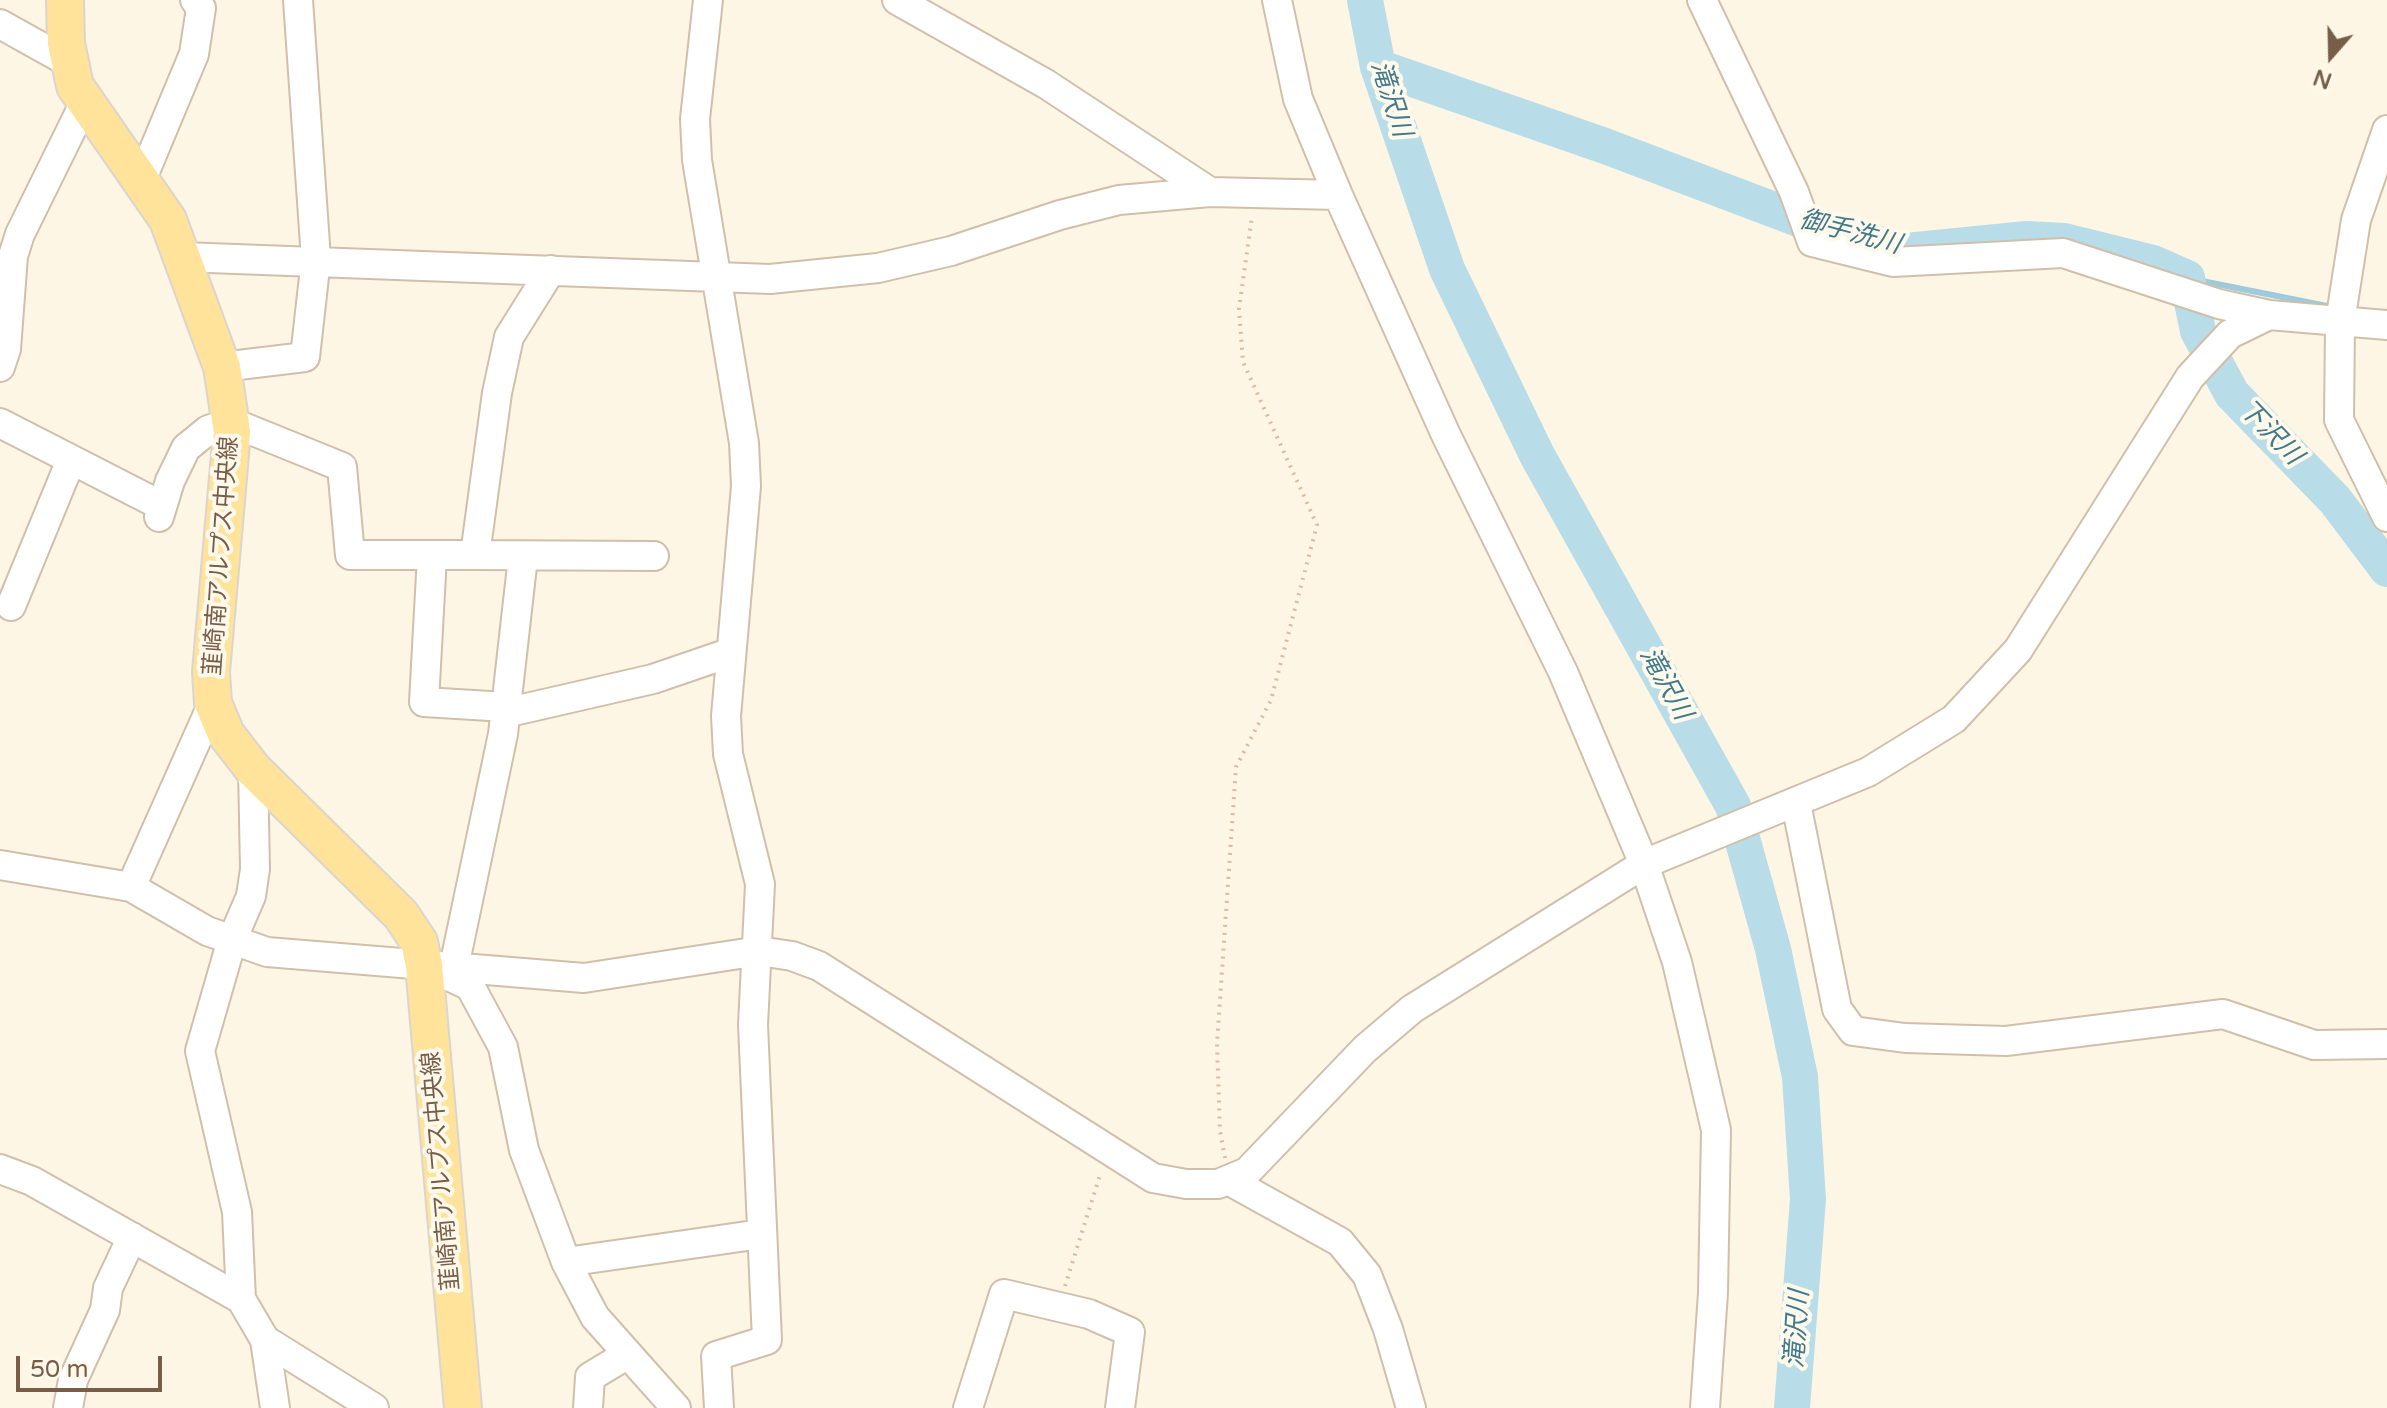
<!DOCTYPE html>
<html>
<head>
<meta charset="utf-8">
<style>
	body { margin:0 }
	#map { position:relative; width:2387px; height:1408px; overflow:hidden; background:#fdf6e5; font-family:"Varela Round",sans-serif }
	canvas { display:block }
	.north { position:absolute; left:2291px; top:16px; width:80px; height:80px; -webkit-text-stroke:6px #fff9ec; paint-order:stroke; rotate:200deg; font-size:22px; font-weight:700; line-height:32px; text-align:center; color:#785e48 }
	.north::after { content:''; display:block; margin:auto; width:28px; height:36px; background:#785e48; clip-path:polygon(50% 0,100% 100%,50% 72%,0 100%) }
	.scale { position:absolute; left:16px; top:1356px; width:146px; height:36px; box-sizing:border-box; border:4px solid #785e48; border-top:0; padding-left:10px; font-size:24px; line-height:28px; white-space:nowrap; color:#785e48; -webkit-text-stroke:6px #fff9ec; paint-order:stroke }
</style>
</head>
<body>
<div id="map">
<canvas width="2387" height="1408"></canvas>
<div class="north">N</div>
<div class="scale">50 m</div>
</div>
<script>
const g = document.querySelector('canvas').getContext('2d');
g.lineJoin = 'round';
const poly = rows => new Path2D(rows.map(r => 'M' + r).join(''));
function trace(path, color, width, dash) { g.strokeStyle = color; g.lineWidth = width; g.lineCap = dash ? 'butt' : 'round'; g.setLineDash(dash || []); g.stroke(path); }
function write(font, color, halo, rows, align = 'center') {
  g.font = font + ' "Varela Round","Noto Sans JP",sans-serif'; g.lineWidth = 8; g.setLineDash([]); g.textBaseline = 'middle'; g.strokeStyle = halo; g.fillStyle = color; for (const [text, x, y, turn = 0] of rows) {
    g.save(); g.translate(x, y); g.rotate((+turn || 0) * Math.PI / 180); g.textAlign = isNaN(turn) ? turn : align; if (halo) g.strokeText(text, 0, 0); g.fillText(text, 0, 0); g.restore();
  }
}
const stream = poly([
	[2187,278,2332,307]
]);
const river = poly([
	[1365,0,1378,67,1447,269,1537,455,1733,806,1773,949,1800,1077,1808,1199,1792,1408],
	[1378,67,1605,146,1830,231,1906,251,2027,239,2064,241,2153,263,2187,278,2198,331,2232,394,2335,500,2387,569]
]);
const path = poly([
	[1225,1158,1220,1131,1217,1044,1236,767,1271,700,1317,525,1243,362,1239,309,1252,216],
	[1065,1286,1101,1172]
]);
const minor = poly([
	[708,0,695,119,697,160,744,443,746,486,726,716,728,754,760,884,753,1025,767,1340,716,1356,719,1408],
	[897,0,1046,84,1210,192],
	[1277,0,1298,99,1338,195,1446,435,1563,672,1644,864,1677,962,1716,1130,1713,1293,1705,1408],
	[1702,0,1794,192,1812,242,1893,262,2063,253,2219,304,2269,315],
	[0,24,70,63],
	[2387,130,2356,220,2340,322,2339,420,2387,517],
	[141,181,194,54,201,8,195,0],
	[182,257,770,279,878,268,951,251,1060,215,1119,200,1210,192,1338,195],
	[551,270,509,337,497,393,475,555,654,556],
	[0,367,6,349,13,256,20,234,84,104],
	[222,367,305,357,316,259,298,0],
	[0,423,162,506],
	[159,517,170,481,186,448,208,430,231,422,342,467,350,555,475,555],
	[432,556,424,702,506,707],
	[11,606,71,460],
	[505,713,653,679,729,653],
	[253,769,255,869,251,896,232,940,200,1051,237,1212,241,1299,265,1340,275,1408],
	[1796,803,1837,1009,1853,1031,1905,1038,2006,1041,2223,1014,2314,1045,2387,1044],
	[0,865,131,887,207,931,267,952,584,978,759,951,792,956,819,966,1153,1178,1186,1184,1218,1184,1247,1172,1365,1049,1412,1009,1644,864,1868,772,1954,719,2018,650,2190,377,2230,334,2269,315,2387,325],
	[131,887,213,703],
	[454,967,503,734,523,557],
	[440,972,470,986,503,1047,524,1150,566,1262,595,1317,676,1408],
	[0,1169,32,1181,241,1299],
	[1228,1180,1340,1242,1367,1275,1388,1329,1411,1408],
	[566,1262,761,1234],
	[265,1340,374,1408],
	[68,1408,73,1380,105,1310,108,1288,132,1237],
	[588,1408,590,1377,628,1354],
	[968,1408,1004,1294,1089,1314,1130,1332,1120,1408]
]);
const major = poly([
	[65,0,66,43,75,86,168,220,222,367,232,432,211,672,213,703,226,734,253,769,401,915,419,942,424,965,463,1408]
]);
const streetNames = [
	["韮崎南アルプス中央線",222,556,-86],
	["韮崎南アルプス中央線",442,1171,-95]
];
const waterNames = [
	["滝沢川",1390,99,72],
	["御手洗川",1850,233,15],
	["下沢川",2270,433,46],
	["滝沢川",1665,684,61],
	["滝沢川",1798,1329,-86]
];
trace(stream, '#9dcbdb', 6);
trace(river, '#b8dde8', 36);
trace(minor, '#d0bfaa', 32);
trace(major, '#dcd5cf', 40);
trace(path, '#dabb9e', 4, [2, 6]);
trace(minor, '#fff', 28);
trace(major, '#ffe39a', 36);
write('24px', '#785e48', '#fff9ec', streetNames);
write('italic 26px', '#41798d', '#fff9ec', waterNames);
</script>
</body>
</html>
